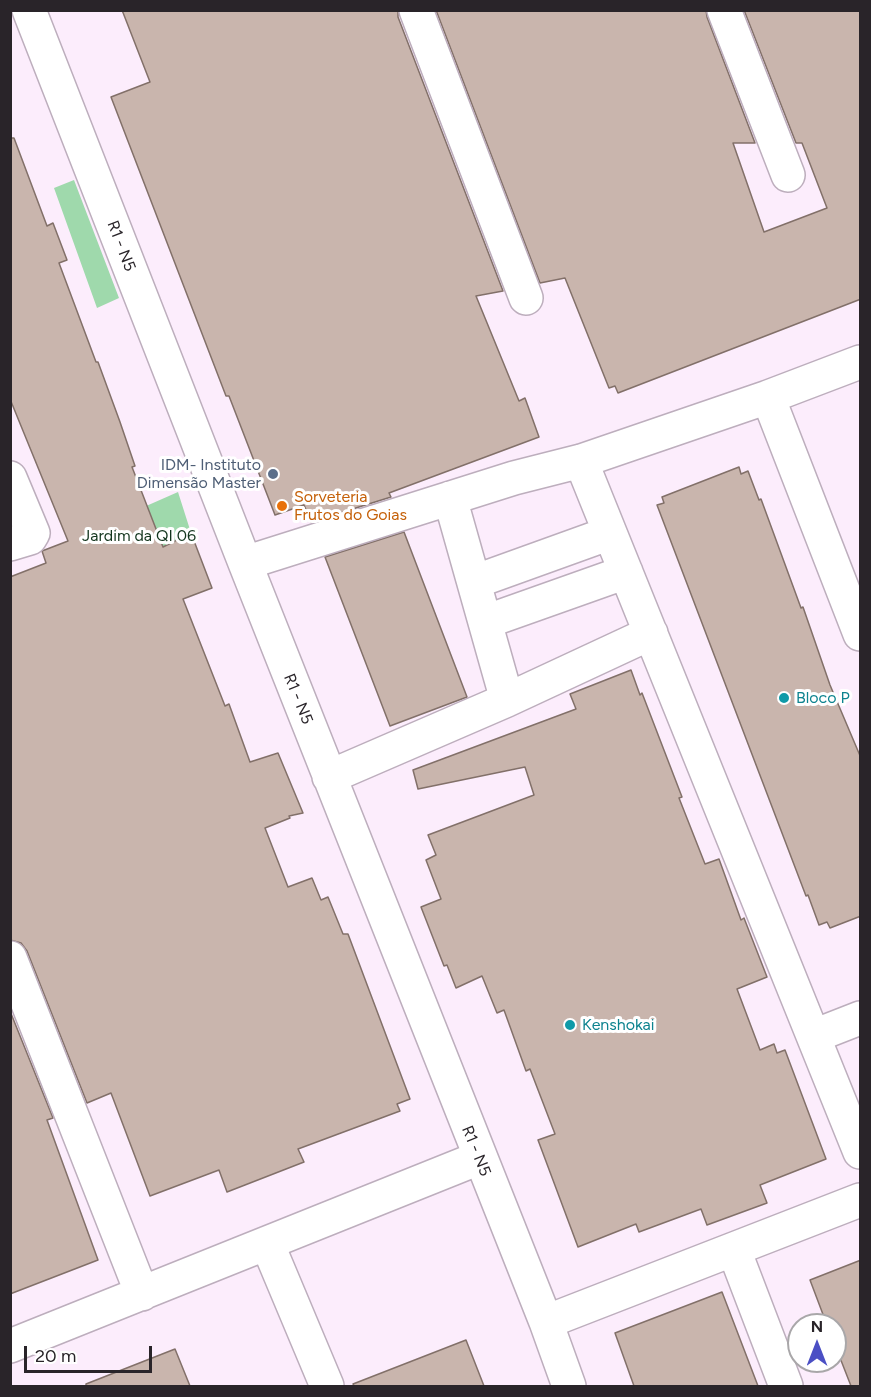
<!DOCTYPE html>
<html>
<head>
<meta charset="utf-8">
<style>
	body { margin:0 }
	#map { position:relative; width:871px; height:1397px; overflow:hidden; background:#fcedfc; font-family:Figtree,sans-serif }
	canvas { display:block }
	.frame { position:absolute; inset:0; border:12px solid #292429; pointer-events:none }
	.north { position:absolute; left:787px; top:1313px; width:60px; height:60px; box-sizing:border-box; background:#fff; border:2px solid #a9a7a9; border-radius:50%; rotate:0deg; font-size:16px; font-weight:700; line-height:24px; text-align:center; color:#292429 }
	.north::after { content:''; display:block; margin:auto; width:21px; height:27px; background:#4b4fc4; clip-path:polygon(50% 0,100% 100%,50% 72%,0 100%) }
	.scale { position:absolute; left:24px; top:1346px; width:128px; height:27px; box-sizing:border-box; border:3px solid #292429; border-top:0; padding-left:8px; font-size:18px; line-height:21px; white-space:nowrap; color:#292429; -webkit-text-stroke:4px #fff; paint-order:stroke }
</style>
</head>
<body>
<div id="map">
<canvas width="871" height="1397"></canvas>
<div class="frame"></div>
<div class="north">N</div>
<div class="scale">20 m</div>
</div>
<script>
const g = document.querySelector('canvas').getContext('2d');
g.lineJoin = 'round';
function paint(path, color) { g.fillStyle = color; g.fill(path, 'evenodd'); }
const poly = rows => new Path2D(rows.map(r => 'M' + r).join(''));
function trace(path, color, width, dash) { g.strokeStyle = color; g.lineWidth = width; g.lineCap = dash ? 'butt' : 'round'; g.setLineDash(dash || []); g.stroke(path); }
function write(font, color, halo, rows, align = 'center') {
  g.font = font + ' Figtree,sans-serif'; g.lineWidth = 6; g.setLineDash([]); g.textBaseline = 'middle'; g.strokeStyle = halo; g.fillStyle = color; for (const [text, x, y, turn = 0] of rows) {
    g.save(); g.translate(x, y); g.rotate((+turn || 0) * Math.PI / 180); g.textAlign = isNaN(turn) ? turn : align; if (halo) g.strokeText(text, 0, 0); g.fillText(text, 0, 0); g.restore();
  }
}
const green = poly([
	[74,180,119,298,97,308,54,188],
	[178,492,192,536,127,571,103,525]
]);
const building = poly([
	[122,10,398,10,398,17,503,291,476,296,519,401,525,398,539,437,389,493,391,497,311,522,304,505,275,515,229,396,226,396,111,97,150,82,122,10],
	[436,10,706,10,707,17,755,143,733,143,764,232,827,208,802,143,796,143,744,10,861,10,861,299,618,393,615,386,609,388,565,278,540,283,436,10],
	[10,138,14,138,47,226,53,223,67,260,59,263,96,362,98,362,120,422,135,466,132,467,163,547,191,533,212,588,183,599,225,706,229,704,250,762,278,753,303,813,289,816,290,818,265,828,288,887,312,878,321,900,328,897,343,934,348,934,410,1099,397,1104,400,1111,298,1149,304,1162,227,1192,219,1170,150,1196,111,1093,87,1103,27,951,21,943,10,940,10,577,46,563,42,551,68,541,10,399,10,138],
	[739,467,741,474,748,471,759,500,761,499,801,608,803,607,830,685,861,758,861,916,830,928,827,922,819,925,808,895,806,896,657,505,664,503,662,497,739,467],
	[404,532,467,697,390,726,325,557,404,532],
	[631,670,640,695,642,693,682,797,679,798,705,864,719,859,741,920,744,918,767,977,737,989,760,1050,774,1044,777,1053,785,1050,826,1159,760,1185,767,1203,707,1225,701,1209,639,1232,636,1224,578,1247,538,1140,555,1134,530,1069,526,1071,504,1010,497,1013,482,976,456,988,447,965,444,966,421,907,441,899,426,860,436,855,428,835,534,795,525,767,418,789,413,770,576,709,570,694,631,670],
	[10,1011,53,1118,47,1120,98,1260,10,1294,10,1011],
	[861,1260,861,1386,851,1386,835,1345,835,1325,827,1325,810,1280,861,1260],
	[722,1292,758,1386,634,1386,615,1333,722,1292],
	[466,1340,484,1386,354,1386,353,1384,466,1340],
	[175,1349,190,1386,86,1386,86,1384,175,1349]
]);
const minor = poly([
	[29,10,245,563,546,1322,569,1386],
	[416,10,526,298],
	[724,10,788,175],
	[768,397,860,634],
	[581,461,860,1152],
	[10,478,33,533,30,538,10,544],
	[450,498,507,700,651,633],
	[245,563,514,478,581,461,768,397,860,362],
	[474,582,610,533],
	[485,622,626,572],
	[329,777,507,700],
	[10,958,142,1294],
	[814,1036,860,1018],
	[267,1243,327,1386],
	[734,1250,786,1386],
	[546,1322,860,1200],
	[10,1346,479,1158]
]);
const markers = [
	[273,474,6,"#5c6f8a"],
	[282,506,6,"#e8710a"],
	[784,698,6,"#0f9aa8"],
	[570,1025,6,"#0f9aa8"]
];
const streetNames = [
	["R1 - N5",121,246,69],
	["R1 - N5",298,699,68],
	["R1 - N5",476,1151,68]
];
const serviceNames = [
	["IDM- Instituto",261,465],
	["Dimensão Master",261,483]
];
const foodNames = [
	["Sorveteria",294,497],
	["Frutos do Goias",294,515]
];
const parkNames = [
	["Jardim da QI 06",139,536]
];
const cultureNames = [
	["Bloco P",796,698],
	["Kenshokai",582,1025]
];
paint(green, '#9fd9ac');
paint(building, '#c9b5ad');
trace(building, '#827069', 1.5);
trace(minor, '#bdaebd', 36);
trace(minor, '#fff', 33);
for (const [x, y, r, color] of markers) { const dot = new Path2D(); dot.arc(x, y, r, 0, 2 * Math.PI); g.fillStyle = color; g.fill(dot); trace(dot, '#fff', 2); }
write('16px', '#292429', '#fff', streetNames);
write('16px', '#4e5e75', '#fff', serviceNames, 'right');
write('16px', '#c56008', '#fff', foodNames, 'left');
write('16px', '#12351d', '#fff', parkNames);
write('16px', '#0d838f', '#fff', cultureNames, 'left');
</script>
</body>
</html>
